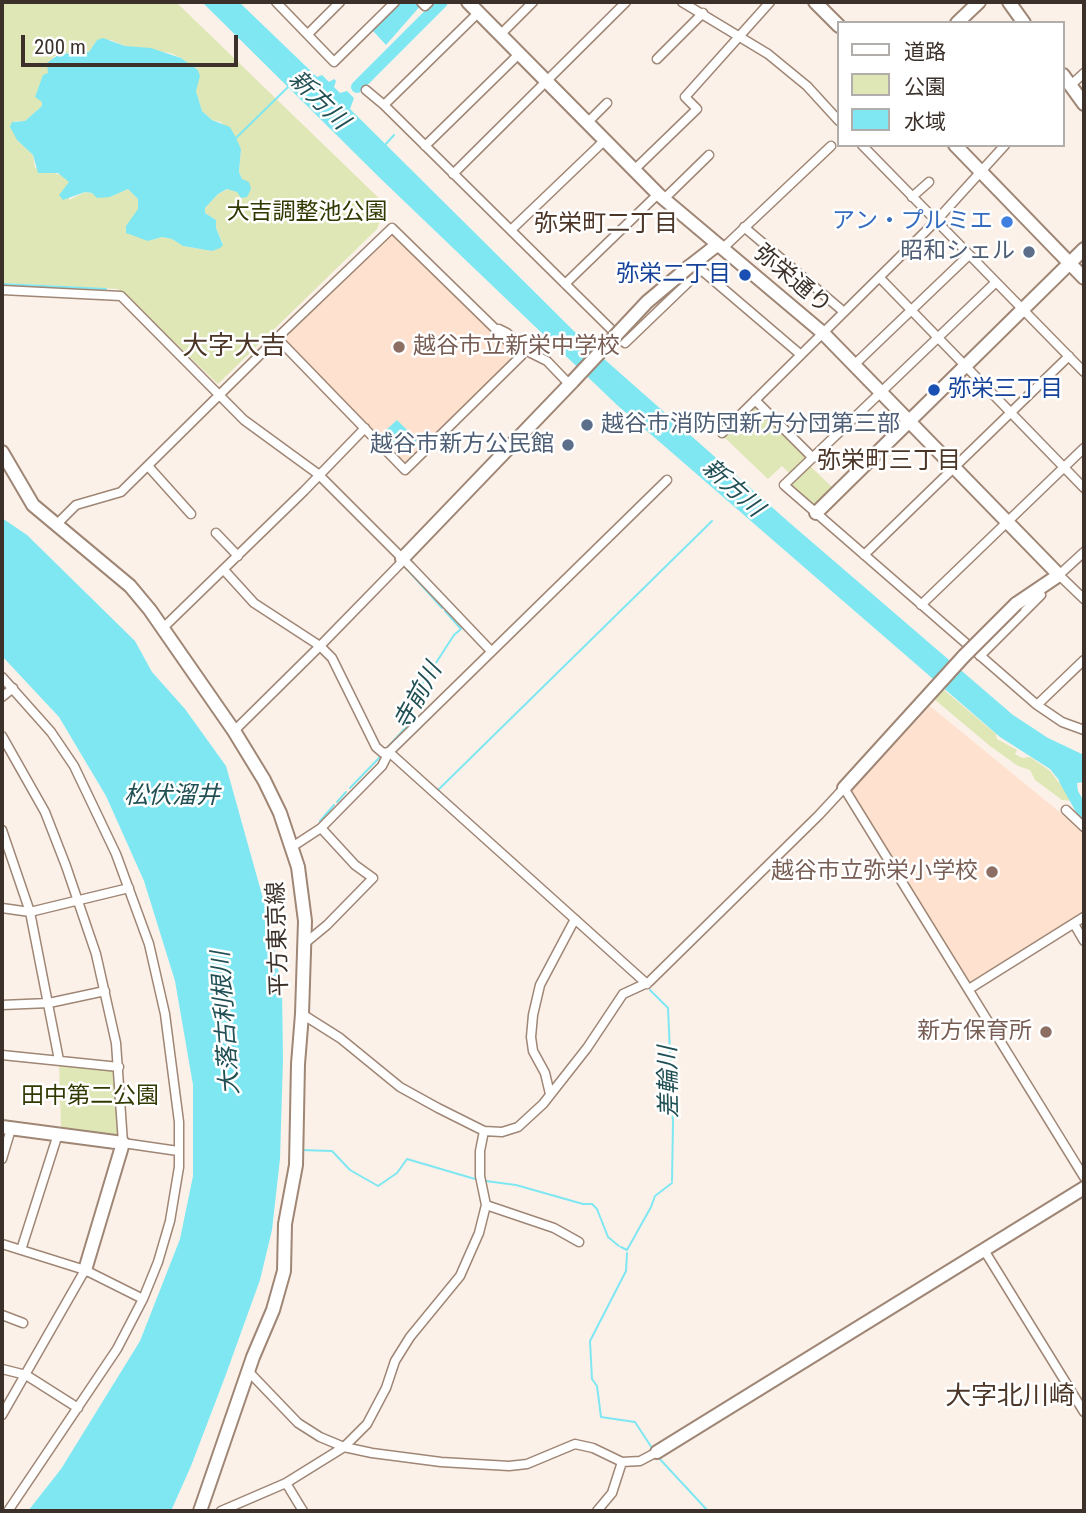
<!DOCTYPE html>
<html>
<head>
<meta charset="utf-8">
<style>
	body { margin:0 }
	#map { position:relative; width:1086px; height:1513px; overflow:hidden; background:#fcf1e9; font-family:"Roboto Condensed","Noto Sans JP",sans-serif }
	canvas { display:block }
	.frame { position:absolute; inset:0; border:4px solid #3b312a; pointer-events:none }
	.legend { position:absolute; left:837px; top:21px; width:228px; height:126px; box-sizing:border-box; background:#fff; border:2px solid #b1adaa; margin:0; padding:9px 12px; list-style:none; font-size:21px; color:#3b312a }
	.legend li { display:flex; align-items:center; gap:14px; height:35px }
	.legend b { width:35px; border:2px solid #b1adaa }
	.scale { position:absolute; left:21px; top:35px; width:217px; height:32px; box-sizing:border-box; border:4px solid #3b312a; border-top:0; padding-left:9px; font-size:21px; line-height:24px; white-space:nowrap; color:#3b312a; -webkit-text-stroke:5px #fff; paint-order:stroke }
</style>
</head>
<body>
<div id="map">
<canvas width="1086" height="1513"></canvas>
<div class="frame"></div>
<ul class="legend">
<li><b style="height:9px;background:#fff"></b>道路</li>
<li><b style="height:19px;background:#dee7b5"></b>公園</li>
<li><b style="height:19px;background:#7fe7f2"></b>水域</li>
</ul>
<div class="scale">200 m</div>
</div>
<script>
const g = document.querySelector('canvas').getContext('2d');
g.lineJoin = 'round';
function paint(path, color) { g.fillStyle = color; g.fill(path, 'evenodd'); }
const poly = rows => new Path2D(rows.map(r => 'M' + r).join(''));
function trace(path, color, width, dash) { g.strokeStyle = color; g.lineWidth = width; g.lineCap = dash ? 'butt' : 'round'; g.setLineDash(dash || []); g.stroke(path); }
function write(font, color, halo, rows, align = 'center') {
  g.font = font + ' "Roboto Condensed","Noto Sans JP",sans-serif'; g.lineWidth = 5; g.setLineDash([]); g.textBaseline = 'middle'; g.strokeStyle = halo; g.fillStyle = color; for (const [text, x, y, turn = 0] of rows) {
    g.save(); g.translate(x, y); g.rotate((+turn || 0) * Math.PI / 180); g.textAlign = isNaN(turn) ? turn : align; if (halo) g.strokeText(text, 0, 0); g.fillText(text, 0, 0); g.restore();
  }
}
const built = poly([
	[392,232,518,355,405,466,281,339],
	[930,706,1084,832,1084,912,973,982,968,981,852,794,852,789]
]);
const green = poly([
	[7,2,176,2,386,205,377,229,218,384,118,289,2,283,2,6],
	[97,40,111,40,125,46,171,53,181,58,198,70,196,91,202,111,212,120,221,122,241,149,239,172,242,179,237,192,228,189,218,194,205,208,205,213,216,220,216,228,223,244,212,251,183,246,172,239,162,237,148,241,138,209,138,199,128,189,110,197,85,192,69,200,69,182,65,176,35,168,33,155,17,140,15,121,25,121,42,106,53,57,59,54,89,52],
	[753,406,757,406,806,458,790,474,782,466,768,479,723,436],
	[809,465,833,488,815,505,812,506,790,487,790,484],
	[944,690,996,734,997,739,1017,750,1015,754,1022,758,1030,757,1050,771,1073,801,1062,800,1035,780,1030,770,1018,766,990,746,934,699],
	[59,1060,119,1067,123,1143,64,1132,61,1127]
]);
const water = poly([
	[202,2,239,2,317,77,322,75,329,82,334,79,336,81,334,87,340,93,347,91,354,98,350,109,586,343,791,524,1013,715,1048,738,1084,755,1084,782,1077,783,1078,792,1071,795,1050,769,1000,737,617,405,383,181],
	[401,2,420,2,422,4,386,45,373,31],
	[103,38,125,46,151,48,181,58,198,70,200,76,196,91,202,111,212,120,230,127,236,138,241,149,239,172,242,179,249,182,251,189,247,197,241,198,237,192,227,189,218,194,205,208,205,213,216,220,216,228,223,245,220,248,212,251,183,246,172,239,162,237,148,241,126,233,126,226,138,209,138,199,128,189,110,197,97,198,92,193,85,192,63,200,59,195,69,182,58,173,38,173,33,155,17,140,10,127,12,122,25,121,42,106,42,102,35,97,43,75,48,73,47,63,59,54,89,52,97,40],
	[397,420,417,440,403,453,384,432],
	[2,518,27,535,135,641,152,672,185,709,226,766,266,909,282,989,283,1059,280,1159,272,1230,260,1280,225,1377,191,1466,171,1511,28,1511,61,1469,140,1341,180,1239,193,1176,193,1085,175,981,144,881,106,796,59,717,2,656]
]);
const stream = poly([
	[236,138,288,87],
	[385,145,394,135],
	[2,284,106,289],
	[356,518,397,558],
	[404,566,442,608],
	[386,749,408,725,408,713,421,696,421,686,454,635,461,629,445,611],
	[350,788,380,757],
	[436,792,712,521],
	[337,802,346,792],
	[320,821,334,805],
	[650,990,668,1008,673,1123,672,1181],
	[300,1150,332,1151,350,1170,378,1186,397,1173,407,1159,475,1179],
	[486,1181,516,1185,583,1204,592,1204,597,1209,608,1237,619,1246],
	[621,1247,627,1250,651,1207,655,1196,672,1183],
	[627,1253,626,1271,590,1341,592,1379,597,1386,601,1417,635,1422,652,1448],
	[657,1456,708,1511]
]);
const river = poly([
	[357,87,442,2],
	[1065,780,1084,814]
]);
const street = poly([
	[276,2,334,62,395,2],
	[421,2,425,6,429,2],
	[682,2,768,54,807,86,839,121],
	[308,34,340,2],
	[501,34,533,2],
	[657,59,703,13],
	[1071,85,1084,73],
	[366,90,384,105,625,343,701,270],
	[384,105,479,12],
	[587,123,607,103],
	[862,145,1084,372],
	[425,146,520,53],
	[634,170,697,109,685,97,770,2],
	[453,174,626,2],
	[912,197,929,182],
	[664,199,709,155],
	[744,227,844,312],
	[511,230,605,140],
	[722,249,831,146],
	[699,268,801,355],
	[880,278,1084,488],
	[996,282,784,485,1037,705,1062,722,1084,730],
	[565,284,658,194],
	[2,290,121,296,244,420,318,474,411,567,491,651],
	[499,329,507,333,527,351,547,361,570,385],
	[854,365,969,255],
	[755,400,813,458],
	[722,433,936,221,1005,145],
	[148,466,191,514],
	[56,525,76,505,121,492,277,338,392,228,522,355,405,470,277,338],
	[216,533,238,556],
	[1084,552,1059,575,1084,599],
	[864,555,1069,356],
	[224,570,254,603,320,646,332,658,376,747,383,753,389,752,647,984],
	[921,605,1084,448],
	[163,628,304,491,365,428],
	[980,656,1041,595,1037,588],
	[2,677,51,732,74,766,116,854,149,944,165,1014,179,1122,179,1167,170,1221,158,1262,143,1299,117,1349,8,1511],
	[2,697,13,688],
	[1037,705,1084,660],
	[234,731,320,646,400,564,402,559],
	[2,736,45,812,66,866,96,954,116,1043,123,1143,178,1151],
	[1066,810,1084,827],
	[2,830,30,912,59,1060],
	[292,847,321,828,382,766,389,752,667,480],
	[2,908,30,912,129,888],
	[1074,924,1084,941],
	[304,944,327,925,373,878,355,865,321,828],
	[969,989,1084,917],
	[2,1005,49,1003,105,991],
	[302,1014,340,1038,400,1087,438,1108,484,1131,502,1132,518,1127,543,1104,587,1048,623,994,649,982,819,815,844,788,1084,1177],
	[2,1055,119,1067],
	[550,1094,545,1073,533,1051,531,1037,533,1015,540,985,575,919],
	[2,1159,11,1129],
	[486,1205,554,1228,579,1242],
	[2,1244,85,1270,143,1299],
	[21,1250,58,1134],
	[984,1250,1084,1412],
	[2,1315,23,1323],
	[2,1369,26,1375,78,1408],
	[249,1372,298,1423,320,1437,344,1447,372,1453,441,1462,509,1466,527,1464,575,1444,593,1448,622,1462,640,1461,657,1452],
	[2,1415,85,1270],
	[286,1483,303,1511],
	[221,1511,286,1483,344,1447,367,1424,386,1388,395,1361,410,1337,460,1276,479,1233,486,1205,480,1176,480,1151,484,1131],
	[597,1511,612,1493,622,1462]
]);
const secondary = poly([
	[468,2,658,194,823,333,1059,575,1016,604],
	[815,2,839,26],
	[1009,2,1024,23],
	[957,23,979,2],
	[1063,75,1084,104],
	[955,145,1084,278],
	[690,266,717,245],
	[2,452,33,505,130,586,150,610,234,731,264,780,280,813,298,867,305,921,302,1014,298,1064,296,1165,285,1224,284,1271,273,1310,253,1357,200,1511],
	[816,513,1084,249],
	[402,559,573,381],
	[844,788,964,656],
	[2,1127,123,1143,85,1270],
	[657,1452,1084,1188]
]);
const secondaryBridge = poly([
	[573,381,647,302,690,266],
	[964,656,1016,604]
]);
const markers = [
	[1007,222,7,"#3f7fe0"],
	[1029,252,7,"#5c6f8a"],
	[745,275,7,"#1a4fb4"],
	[399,347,7,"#8d6e63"],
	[934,390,7,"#1a4fb4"],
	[587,425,7,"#5c6f8a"],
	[568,445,7,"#5c6f8a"],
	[992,872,7,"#8d6e63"],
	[1046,1032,7,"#8d6e63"]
];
const parkNames = [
	["大吉調整池公園",307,213],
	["田中第二公園",90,1097]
];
const shopNames = [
	["アン・プルミエ",993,222]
];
const serviceNames = [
	["昭和シェル",1015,252],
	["越谷市消防団新方分団第三部",601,425,"left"],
	["越谷市新方公民館",554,445]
];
const transitNames = [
	["弥栄二丁目",731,275],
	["弥栄三丁目",948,390,"left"]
];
const streetNames = [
	["弥栄通り",792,280,40],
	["平方東京線",279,939,-92]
];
const educationNames = [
	["越谷市立新栄中学校",413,347,"left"],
	["越谷市立弥栄小学校",978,872],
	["新方保育所",1032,1032]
];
const waterNames = [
	["新方川",318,101,44],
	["新方川",732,489,42],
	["寺前川",419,697,-61],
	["松伏溜井",172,797],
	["大落古利根川",227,1023,-94],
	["差輪川",670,1082,-91]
];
const neighbourhoodNames = [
	["弥栄町二丁目",606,225],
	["弥栄町三丁目",889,462]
];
const quarterNames = [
	["大字大吉",234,347],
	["大字北川崎",1010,1397]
];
paint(built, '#fee2cf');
paint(green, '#dee7b5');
paint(water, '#7fe7f2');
trace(stream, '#7fe7f2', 2);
trace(river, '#7fe7f2', 12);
trace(street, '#9f8675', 11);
trace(secondary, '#9f8675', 16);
trace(street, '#fff', 8);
trace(secondary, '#fff', 12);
trace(secondaryBridge, '#9f8675', 16, []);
trace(secondaryBridge, '#fff', 12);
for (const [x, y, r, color] of markers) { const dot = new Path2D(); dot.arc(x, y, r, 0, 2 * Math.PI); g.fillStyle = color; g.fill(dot); trace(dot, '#fff', 2.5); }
write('23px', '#323900', '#fff', parkNames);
write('23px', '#366cbe', '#fff', shopNames, 'right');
write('23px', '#4e5e75', '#fff', serviceNames, 'right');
write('23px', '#164399', '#fff', transitNames, 'right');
write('23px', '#3b312a', '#fff', streetNames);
write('23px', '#785e54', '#fff', educationNames, 'right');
write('italic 24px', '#204f54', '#fff', waterNames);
write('24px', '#4c3627', '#fff', neighbourhoodNames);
write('26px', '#4c3627', '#fff', quarterNames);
</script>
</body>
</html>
